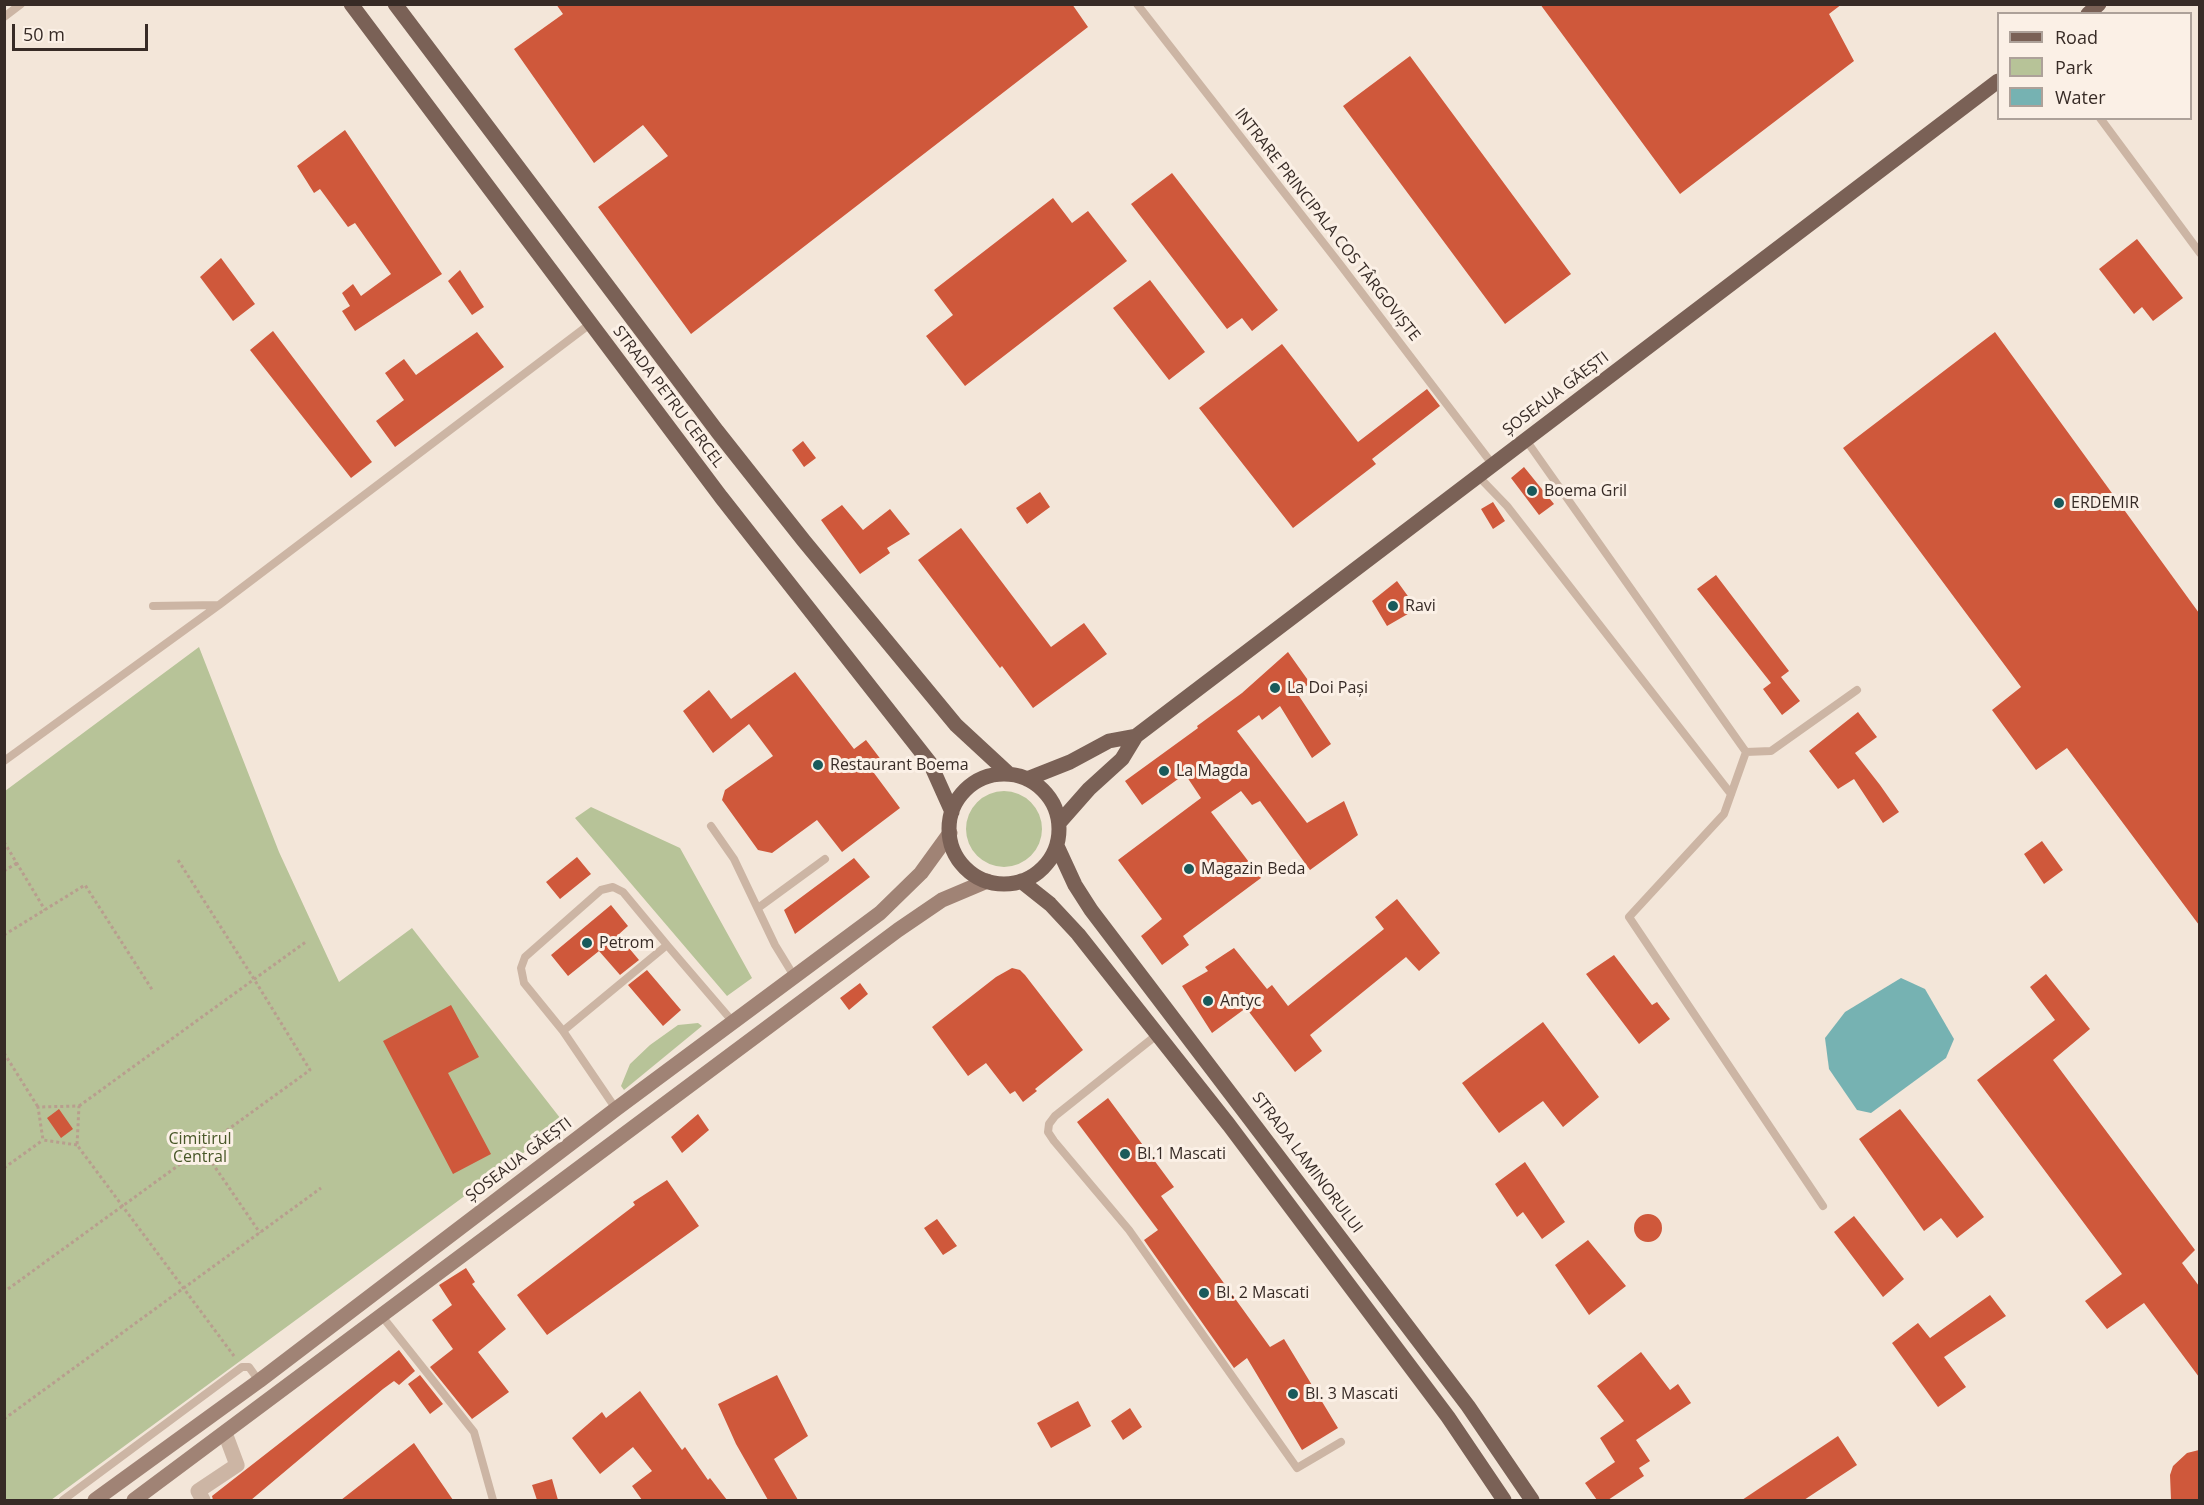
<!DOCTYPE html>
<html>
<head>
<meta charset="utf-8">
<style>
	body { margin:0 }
	#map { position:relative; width:2204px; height:1505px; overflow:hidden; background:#f3e6d9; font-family:"Open Sans",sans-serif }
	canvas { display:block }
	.frame { position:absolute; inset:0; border:6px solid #372b26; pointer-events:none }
	.legend { position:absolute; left:1997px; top:12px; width:195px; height:108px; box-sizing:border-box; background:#fbf0e6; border:2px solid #ada199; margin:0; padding:8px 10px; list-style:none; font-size:18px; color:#372b26 }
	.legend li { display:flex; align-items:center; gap:12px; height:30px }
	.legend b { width:30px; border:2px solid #ada199 }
	.scale { position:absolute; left:12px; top:24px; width:136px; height:27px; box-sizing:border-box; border:3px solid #372b26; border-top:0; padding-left:8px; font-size:18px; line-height:21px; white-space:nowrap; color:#372b26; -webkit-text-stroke:4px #fbf0e6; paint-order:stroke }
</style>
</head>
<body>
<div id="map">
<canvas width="2204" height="1505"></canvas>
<div class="frame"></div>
<ul class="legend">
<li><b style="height:8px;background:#7a6156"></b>Road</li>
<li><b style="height:16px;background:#b7c398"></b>Park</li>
<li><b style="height:16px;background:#76b2b2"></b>Water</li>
</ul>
<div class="scale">50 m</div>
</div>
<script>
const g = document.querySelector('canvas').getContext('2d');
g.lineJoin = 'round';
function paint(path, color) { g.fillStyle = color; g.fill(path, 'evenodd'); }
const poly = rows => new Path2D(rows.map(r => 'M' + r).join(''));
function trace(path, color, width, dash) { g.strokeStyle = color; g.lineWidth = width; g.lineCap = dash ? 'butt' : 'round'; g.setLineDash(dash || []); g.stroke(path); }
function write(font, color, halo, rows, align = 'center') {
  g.font = font + ' "Open Sans",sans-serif'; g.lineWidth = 6; g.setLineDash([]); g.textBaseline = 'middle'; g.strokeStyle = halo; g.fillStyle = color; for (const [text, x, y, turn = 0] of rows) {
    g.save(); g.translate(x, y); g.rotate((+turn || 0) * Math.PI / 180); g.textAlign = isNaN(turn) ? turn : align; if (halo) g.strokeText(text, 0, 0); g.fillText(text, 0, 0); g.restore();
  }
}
const green = poly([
	[199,647,279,852,339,982,412,928,564,1123,51,1500,5,1500,5,791],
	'966 829a38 38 0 1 1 76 0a38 38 0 1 1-76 0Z',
	[591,807,680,848,752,978,727,996,575,818],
	[698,1023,702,1026,624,1090,621,1086,630,1064,650,1045,678,1025]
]);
const water = poly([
	[1901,978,1925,989,1954,1039,1946,1058,1871,1113,1857,1110,1829,1069,1825,1038,1845,1012]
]);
const building = poly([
	[556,4,1072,4,1088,27,691,334,598,207,668,156,643,125,594,163,514,49,563,14],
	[1540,4,1842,4,1829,14,1854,61,1680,194],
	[1410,56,1571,274,1505,324,1343,106],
	[345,130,442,274,355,331,342,311,350,306,342,293,353,284,361,296,391,274,355,223,348,227,320,189,314,193,297,166],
	[1172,173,1278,310,1252,331,1242,318,1227,329,1131,204],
	[1053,198,1072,223,1088,211,1127,261,965,386,926,336,953,315,934,290],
	[2137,239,2183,298,2153,321,2142,307,2134,314,2099,269],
	[221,258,255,304,233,321,200,277],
	[460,270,484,307,472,315,448,281],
	[1150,280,1205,352,1169,380,1113,308],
	[273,331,372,462,351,478,250,350],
	[477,332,504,367,395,447,376,421,404,400,385,373,404,359,416,375],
	[1995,332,2199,613,2199,925,2067,748,2036,770,1992,710,2021,687,1843,448],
	[1282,344,1358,442,1427,389,1440,406,1372,459,1376,464,1293,528,1199,408],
	[803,441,816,458,804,467,792,450],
	[1524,467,1554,504,1539,515,1511,478],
	[1040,492,1050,507,1027,524,1016,508],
	[1493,502,1505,521,1493,529,1481,509],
	[842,505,863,530,890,509,910,534,887,548,890,553,860,574,821,520],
	[961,528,1051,647,1084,623,1107,654,1033,708,1002,666,1000,668,918,560],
	[1716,575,1789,671,1781,677,1800,701,1782,715,1763,689,1771,683,1697,589],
	[1397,581,1410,599,1413,611,1387,626,1372,601],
	[1288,652,1310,683,1297,693,1331,744,1312,758,1280,706,1262,720,1259,715,1237,731,1307,823,1344,801,1358,835,1310,870,1260,801,1252,805,1241,791,1211,812,1261,878,1183,936,1189,945,1162,965,1141,936,1162,919,1118,860,1201,798,1185,774,1142,805,1125,781,1198,728,1197,726,1242,693],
	[795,672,854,749,866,740,882,761,871,769,900,808,842,852,817,820,772,853,758,850,722,800,725,790,773,756,749,724,713,753,683,711,709,690,731,719],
	[1858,712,1877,737,1855,753,1880,785,1899,812,1883,823,1854,779,1838,789,1809,751],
	[2042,841,2063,870,2044,884,2024,854],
	[577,857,591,874,560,899,546,882],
	[854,858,870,877,795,934,784,910],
	[1397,899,1440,953,1419,971,1406,957,1310,1035,1322,1051,1295,1072,1246,1008,1212,1033,1182,986,1208,971,1205,967,1234,948,1267,989,1272,985,1288,1006,1384,929,1375,917],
	[611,905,628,926,618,935,639,960,620,975,599,951,568,976,551,955],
	[1614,955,1652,1005,1657,1002,1670,1019,1639,1044,1586,974],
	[1012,968,1020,970,1025,975,1083,1050,1035,1089,1037,1091,1023,1102,1015,1091,1010,1094,986,1063,968,1076,932,1027,996,977],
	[647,970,681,1010,663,1026,628,985],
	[2046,974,2090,1029,2053,1060,2195,1250,2182,1263,2199,1286,2199,1377,2144,1303,2107,1329,2085,1301,2122,1274,1977,1080,2055,1020,2030,987],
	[860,983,868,994,849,1010,840,998],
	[451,1005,479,1057,448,1073,491,1154,453,1174,383,1041],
	[1543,1022,1599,1097,1563,1127,1543,1101,1499,1133,1462,1083],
	[1108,1098,1174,1187,1161,1196,1270,1347,1284,1339,1338,1428,1302,1450,1247,1358,1234,1368,1144,1240,1158,1230,1077,1122],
	[59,1109,73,1129,61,1138,47,1118],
	[1900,1109,1984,1217,1957,1238,1941,1218,1924,1231,1859,1139],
	[698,1114,709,1130,682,1153,671,1137],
	[1525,1162,1565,1222,1542,1239,1523,1212,1517,1217,1495,1184],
	[667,1180,699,1226,547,1335,517,1295,635,1205,633,1202],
	'1634 1228a14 14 0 1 1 28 0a14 14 0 1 1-28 0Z',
	[1854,1216,1904,1279,1883,1297,1834,1232],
	[937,1219,957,1246,943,1255,924,1228],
	[1588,1240,1626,1286,1589,1315,1555,1265],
	[466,1268,475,1282,472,1284,506,1329,478,1352,509,1392,472,1419,430,1367,453,1349,432,1320,452,1305,439,1285],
	[1990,1295,2006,1316,1944,1357,1966,1387,1938,1407,1892,1343,1918,1323,1930,1338],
	[399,1350,415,1371,399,1385,394,1381,383,1389,251,1500,213,1500,212,1496],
	[1641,1352,1670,1390,1678,1384,1691,1403,1636,1440,1650,1461,1639,1468,1644,1476,1608,1500,1597,1500,1585,1483,1615,1462,1600,1438,1624,1421,1597,1386],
	[420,1375,443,1404,430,1414,408,1384],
	[777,1375,808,1436,774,1459,798,1500,768,1500,736,1444,718,1404],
	[640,1391,682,1450,685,1447,708,1480,710,1478,727,1500,642,1500,632,1486,652,1471,633,1447,600,1474,572,1438,602,1412,606,1418],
	[1078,1401,1091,1426,1051,1448,1037,1423],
	[1130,1408,1142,1427,1123,1440,1111,1421],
	[1838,1436,1857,1465,1804,1500,1742,1500],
	[414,1443,453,1500,341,1500],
	[2199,1450,2199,1500,2171,1500,2170,1475,2173,1466,2187,1453],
	[552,1479,558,1500,537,1500,532,1485]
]);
const path = poly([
	[4,842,45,910],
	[4,871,17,863],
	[4,935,85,885,153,991],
	[4,1053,38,1107],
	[79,1106,307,941],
	[77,1145,43,1140,38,1107,79,1106,77,1145,234,1356],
	[202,1148,260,1233],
	[4,1168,43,1140],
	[8,1289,310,1070,254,979,178,860],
	[4,1419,321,1188]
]);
const lane = poly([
	[1137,4,1339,263,1493,465],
	[4,17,21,4],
	[2100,118,2200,253],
	[1526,440,1746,752,1771,751,1857,690],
	[1478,476,1507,506,1731,794],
	[153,606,219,605,590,324],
	[1746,752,1724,814,1629,917,1823,1206],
	[4,761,219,605],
	[711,826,734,859,775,945,794,976],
	[758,908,825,859],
	[563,1031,524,983,521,968,525,957,601,890,613,887,623,892,667,945],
	[1158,1034,1055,1116,1049,1124,1048,1132,1054,1141,1129,1230,1297,1468,1341,1442],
	[616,1109,563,1031,667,945,733,1022],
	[381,1315,474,1432,493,1500],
	[63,1500,242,1367,249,1367,259,1381]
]);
const street = poly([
	[203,1500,198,1491,237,1465,225,1433]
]);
const secondary = poly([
	[95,1500,259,1381,616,1109,880,913,921,873,950,833],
	[134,1500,898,930,942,900,987,881]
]);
const primary = poly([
	[351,4,721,497,930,763,952,812],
	[395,4,717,431,804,541,956,725,1009,774],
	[2088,14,2099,4],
	'949 829a55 55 0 1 1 110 0a55 55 0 1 1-110 0Z',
	[1027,779,1070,762,1109,741,1136,736],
	[1059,823,1089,789,1122,759,1136,736,1998,81],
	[1057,846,1075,885,1091,910,1468,1406,1532,1500],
	[1021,881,1050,904,1078,934,1229,1125,1448,1417,1504,1500]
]);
const markers = [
	[1532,491,6,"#195a5b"],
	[2059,503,6,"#195a5b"],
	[1393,606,6,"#195a5b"],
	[1275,688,6,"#195a5b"],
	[818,765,6,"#195a5b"],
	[1164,771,6,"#195a5b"],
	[1189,869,6,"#195a5b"],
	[587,943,6,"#195a5b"],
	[1208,1001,6,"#195a5b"],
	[1125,1154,6,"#195a5b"],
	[1204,1293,6,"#195a5b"],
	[1293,1394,6,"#195a5b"]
];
const streetNames = [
	["INTRARE PRINCIPALA COS TÂRGOVIȘTE",1327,225,52],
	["ȘOSEAUA GĂEȘTI",1556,394,-37],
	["STRADA PETRU CERCEL",668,397,53],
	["ȘOSEAUA GĂEȘTI",519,1160,-37],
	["STRADA LAMINORULUI",1307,1163,53]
];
const poiNames = [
	["Boema Gril",1544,491],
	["ERDEMIR",2071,503],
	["Ravi",1405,606],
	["La Doi Pași",1287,688],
	["Restaurant Boema",830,765],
	["La Magda",1176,771],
	["Magazin Beda",1201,869],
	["Petrom",599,943],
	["Antyc",1220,1001],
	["Bl.1 Mascati",1137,1154],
	["Bl. 2 Mascati",1216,1293],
	["Bl. 3 Mascati",1305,1394]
];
const parkNames = [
	["Cimitirul",200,1139],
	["Central",200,1157]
];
paint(green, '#b7c398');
paint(water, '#76b2b2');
paint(building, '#cf583b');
trace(path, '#b89e8e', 3, [3, 3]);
trace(lane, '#ccb5a4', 8);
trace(street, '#ccb5a4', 15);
trace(secondary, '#a08375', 15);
trace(primary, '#7a6156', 15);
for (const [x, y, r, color] of markers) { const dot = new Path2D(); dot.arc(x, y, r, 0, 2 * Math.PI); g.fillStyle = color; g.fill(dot); trace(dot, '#fbf0e6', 2); }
write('16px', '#372b26', '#fbf0e6', streetNames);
write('16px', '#372b26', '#fbf0e6', poiNames, 'left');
write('16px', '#485728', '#fbf0e6', parkNames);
</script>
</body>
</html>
